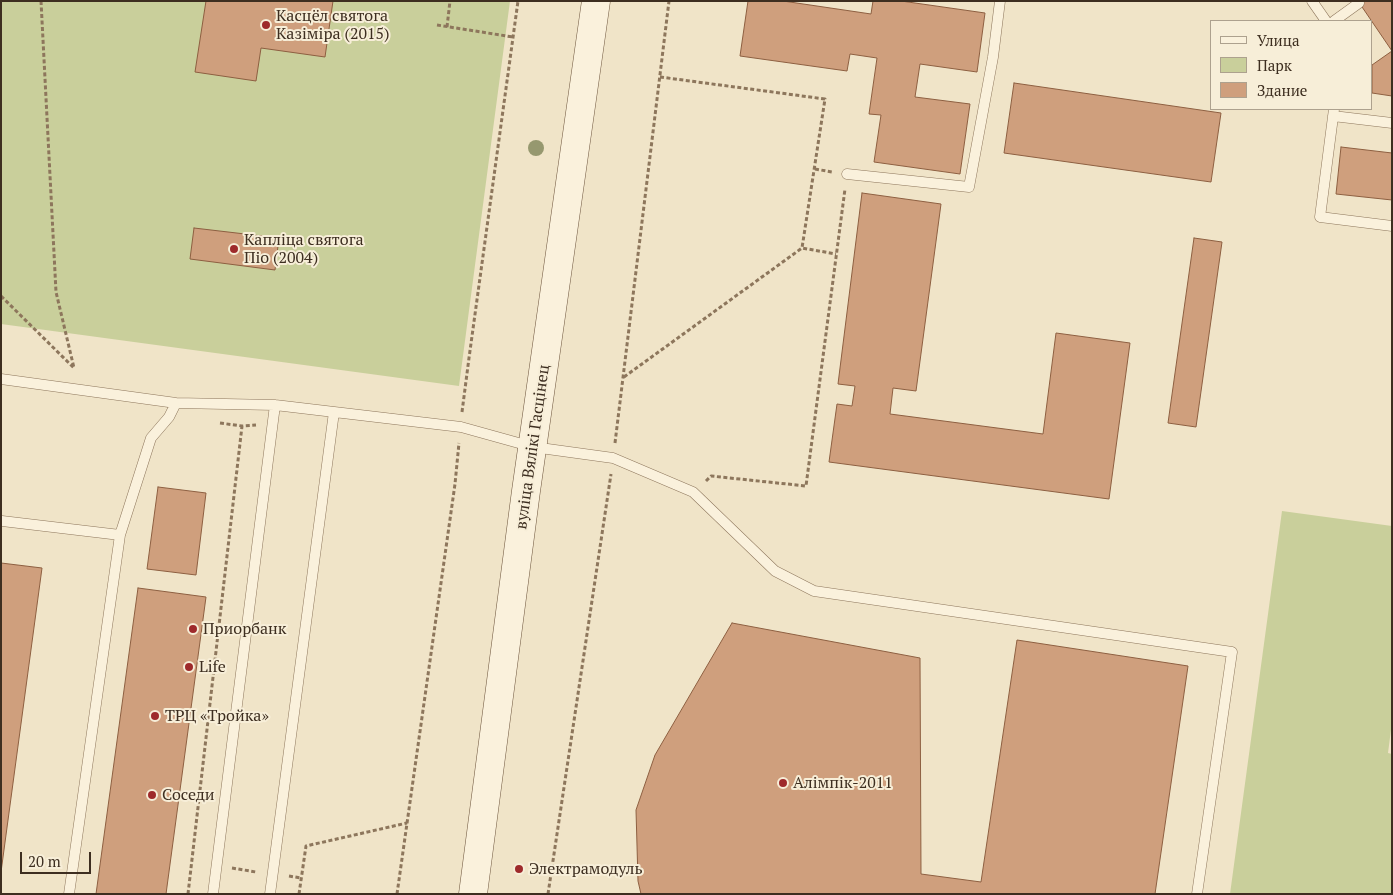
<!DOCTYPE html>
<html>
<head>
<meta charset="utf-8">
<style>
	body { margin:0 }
	#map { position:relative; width:1393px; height:895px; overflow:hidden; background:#f0e4c8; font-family:"PT Serif",serif }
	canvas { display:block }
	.frame { position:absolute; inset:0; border:2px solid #3d2e20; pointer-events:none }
	.legend { position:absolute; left:1210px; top:20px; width:162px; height:90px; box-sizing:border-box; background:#f7eed8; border:1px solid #ada18e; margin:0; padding:6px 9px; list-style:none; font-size:15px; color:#3d2e20 }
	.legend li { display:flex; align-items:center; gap:10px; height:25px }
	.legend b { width:25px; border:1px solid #ada18e }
	.scale { position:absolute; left:20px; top:852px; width:71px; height:22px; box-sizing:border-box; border:2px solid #3d2e20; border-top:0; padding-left:6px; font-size:15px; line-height:18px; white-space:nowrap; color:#3d2e20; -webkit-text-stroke:4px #f7eed8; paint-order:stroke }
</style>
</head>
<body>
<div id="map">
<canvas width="1393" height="895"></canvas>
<div class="frame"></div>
<ul class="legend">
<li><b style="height:6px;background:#faf1dc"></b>Улица</li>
<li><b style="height:14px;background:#c9cf9b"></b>Парк</li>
<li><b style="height:14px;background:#cf9f7d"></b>Здание</li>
</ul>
<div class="scale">20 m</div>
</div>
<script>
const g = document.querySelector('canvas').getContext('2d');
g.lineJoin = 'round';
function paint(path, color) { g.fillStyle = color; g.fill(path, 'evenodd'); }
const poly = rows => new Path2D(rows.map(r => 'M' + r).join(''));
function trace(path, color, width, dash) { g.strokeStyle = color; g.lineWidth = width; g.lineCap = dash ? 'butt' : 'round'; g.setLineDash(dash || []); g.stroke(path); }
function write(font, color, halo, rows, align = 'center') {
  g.font = font + ' "PT Serif",serif'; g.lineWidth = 4; g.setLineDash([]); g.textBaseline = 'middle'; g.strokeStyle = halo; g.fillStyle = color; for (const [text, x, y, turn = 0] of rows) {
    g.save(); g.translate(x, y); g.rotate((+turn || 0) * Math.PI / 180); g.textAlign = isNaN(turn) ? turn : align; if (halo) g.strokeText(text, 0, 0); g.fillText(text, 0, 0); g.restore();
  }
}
const green = poly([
	[1,1,510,1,459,386,1,324],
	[1282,511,1392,526,1392,722,1388,753,1392,754,1392,894,1230,894]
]);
const building = poly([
	[206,1,333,1,325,57,261,48,256,81,195,72,206,1],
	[748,1,783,1,871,14,873,1,901,1,985,13,977,72,920,64,915,97,970,104,960,174,874,162,881,115,869,114,877,58,850,54,847,71,740,56,748,1],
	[1358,1,1392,1,1392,51,1358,1],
	[1392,51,1392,96,1372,93,1372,65,1392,51],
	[1014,83,1221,113,1211,182,1004,153,1014,83],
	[1341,147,1392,153,1392,200,1336,194,1341,147],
	[862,193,941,204,916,391,893,388,890,414,1043,434,1056,333,1130,343,1109,499,829,462,837,404,852,406,855,386,838,384,862,193],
	[194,228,279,238,275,270,190,259,194,228],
	[1194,238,1222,242,1196,427,1168,423,1194,238],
	[158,487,206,493,196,575,147,569,158,487],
	[1,563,42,568,1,872,1,563],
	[138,588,206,597,166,894,96,894,138,588],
	[732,623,920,658,921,874,981,882,1017,640,1188,666,1155,894,641,894,638,881,636,810,655,755,732,623]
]);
const path = poly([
	[41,1,56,292,74,368],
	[437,25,513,37],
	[447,27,450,1],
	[660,77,825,99,802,248],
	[815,169,832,172],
	[1,296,74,368],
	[624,377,802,248,836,254],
	[462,412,469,358,518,1],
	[220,423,242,426,256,425],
	[615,443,669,1],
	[706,481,711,476,806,486,845,189],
	[232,868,256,872],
	[289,876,301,878],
	[188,894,242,426],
	[299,894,306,846,407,823],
	[397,894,455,484,459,443],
	[548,894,611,474]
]);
const service = poly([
	[1312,1,1326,21],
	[1334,21,1359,3],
	[1334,109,1320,217,1392,226],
	[1333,116,1392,123],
	[847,174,969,187,993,57,1000,1],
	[1,379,176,403,275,405,461,427,533,447,613,458,693,492,775,571,814,591,1232,652,1197,894],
	[2,521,120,535,151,438,169,417,176,403],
	[69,894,120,535],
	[213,894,275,405],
	[270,894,334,412]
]);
const secondary = poly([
	[473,894,526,491,596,1]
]);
const trees = [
	[536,148]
];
const markers = [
	[266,25,5,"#9e2a2b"],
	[234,249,5,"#9e2a2b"],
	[193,629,5,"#9e2a2b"],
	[189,667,5,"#9e2a2b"],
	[155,716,5,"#9e2a2b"],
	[783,783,5,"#9e2a2b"],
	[152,795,5,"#9e2a2b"],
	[519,869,5,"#9e2a2b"]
];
const poiNames = [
	["Касцёл святога",276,16],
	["Казіміра (2015)",276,34],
	["Капліца святога",244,240],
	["Піо (2004)",244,258],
	["Приорбанк",203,629],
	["Life",199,667],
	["ТРЦ «Тройка»",165,716],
	["Алімпік-2011",793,783],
	["Соседи",162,795],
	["Электрамодуль",529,869]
];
const streetNames = [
	["вуліца Вялікі Гасцінец",533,447,-82]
];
paint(green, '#c9cf9b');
paint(building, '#cf9f7d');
trace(building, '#8d5f41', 1);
trace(service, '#8d765c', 11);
trace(secondary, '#6f573f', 29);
trace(path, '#8d765c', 3, [4, 2.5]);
trace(service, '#faf1dc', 10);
trace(secondary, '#faf1dc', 28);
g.fillStyle = '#96986f';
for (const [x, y] of trees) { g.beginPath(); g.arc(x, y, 8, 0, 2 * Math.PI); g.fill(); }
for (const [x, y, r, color] of markers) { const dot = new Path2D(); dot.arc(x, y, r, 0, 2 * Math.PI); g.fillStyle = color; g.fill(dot); trace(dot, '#f7eed8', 2); }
write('16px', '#3d2e20', '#f7eed8', poiNames, 'left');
write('16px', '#3d2e20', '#f7eed8', streetNames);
</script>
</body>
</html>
